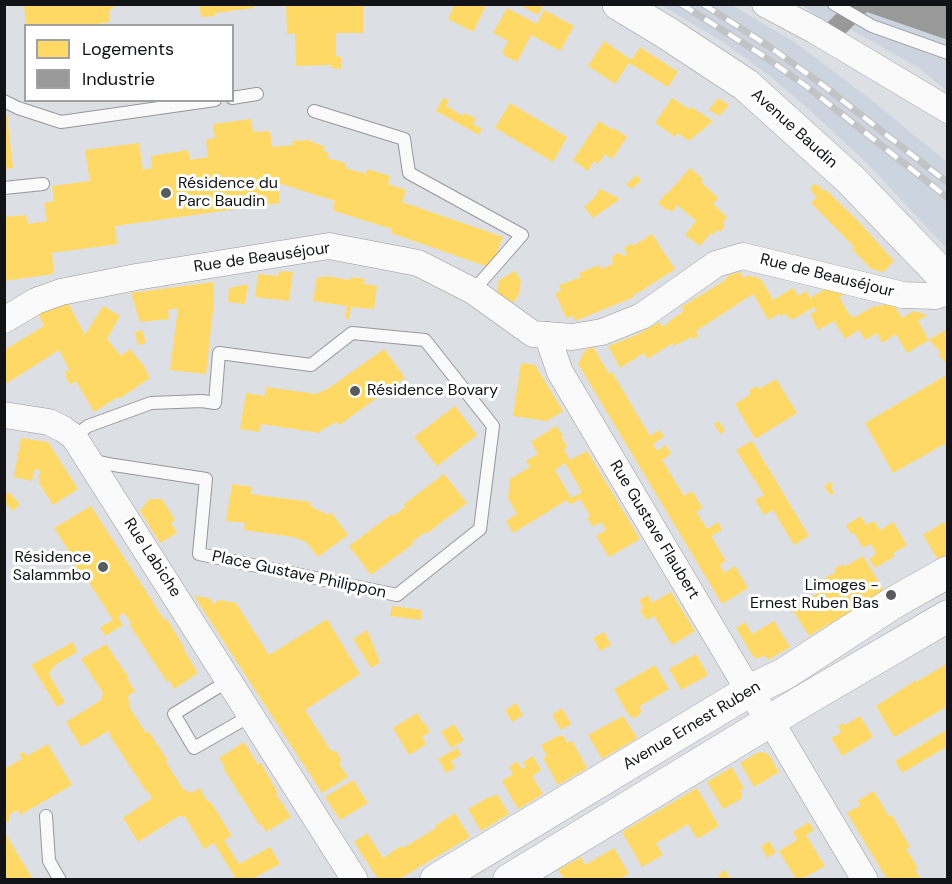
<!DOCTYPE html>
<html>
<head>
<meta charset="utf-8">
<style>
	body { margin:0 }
	#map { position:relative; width:952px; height:884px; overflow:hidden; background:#dce0e4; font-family:"DM Sans",sans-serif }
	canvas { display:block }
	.frame { position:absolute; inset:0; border:6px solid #111316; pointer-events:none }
	.legend { position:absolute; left:24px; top:24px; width:210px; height:78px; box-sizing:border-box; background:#fff; border:2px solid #a0a1a2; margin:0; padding:8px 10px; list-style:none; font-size:18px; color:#111316 }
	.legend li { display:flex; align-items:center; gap:12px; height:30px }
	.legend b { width:30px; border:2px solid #a0a1a2 }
</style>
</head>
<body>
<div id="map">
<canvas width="952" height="884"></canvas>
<div class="frame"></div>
<ul class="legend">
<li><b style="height:16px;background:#ffd966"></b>Logements</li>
<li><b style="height:16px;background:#999"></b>Industrie</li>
</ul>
</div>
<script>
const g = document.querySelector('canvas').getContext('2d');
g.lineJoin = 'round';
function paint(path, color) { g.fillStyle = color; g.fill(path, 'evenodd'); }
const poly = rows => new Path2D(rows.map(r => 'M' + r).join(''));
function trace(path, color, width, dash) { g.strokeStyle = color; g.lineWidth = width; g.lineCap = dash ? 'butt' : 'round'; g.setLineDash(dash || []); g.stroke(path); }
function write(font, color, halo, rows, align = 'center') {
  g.font = font + ' "DM Sans",sans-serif'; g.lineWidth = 6; g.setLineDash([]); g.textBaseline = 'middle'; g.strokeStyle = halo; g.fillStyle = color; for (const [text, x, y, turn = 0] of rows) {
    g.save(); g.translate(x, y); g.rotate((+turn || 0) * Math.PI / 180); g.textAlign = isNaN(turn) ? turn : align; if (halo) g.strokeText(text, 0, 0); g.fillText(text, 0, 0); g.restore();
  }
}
const built = poly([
	[661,5,732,5,796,43,870,99,947,162,947,249,868,164,804,105,771,77,723,42],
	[802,5,947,5,947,91,919,68,850,29,844,35]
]);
const homes = poly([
	[24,4,112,4,113,8,109,11,110,22,86,26,26,26],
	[199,4,254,4,254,8,215,13,215,16,201,17],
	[286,4,363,4,363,33,336,33,336,56,341,57,341,69,331,68,331,65,296,66,295,34,287,34],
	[455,4,487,4,473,32,448,19],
	[524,4,544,4,538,15,523,7],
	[507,8,537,24,544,10,574,26,560,51,531,35,517,62,505,56,502,52,508,41,493,33],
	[604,41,631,60,640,47,678,72,668,87,629,63,615,84,588,66],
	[443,98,449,100,446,106,463,116,465,113,476,119,473,124,482,129,479,135,436,111],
	[672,98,689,109,691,107,713,121,689,141,678,133,675,137,655,123],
	[718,98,729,105,719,116,709,110],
	[510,103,567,137,553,162,495,128],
	[7,115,13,168,4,169,4,116],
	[251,119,253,132,270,131,272,147,293,145,292,141,308,140,325,147,323,151,329,153,327,158,346,163,345,168,366,174,367,169,390,176,388,184,406,190,402,202,503,237,491,268,391,233,392,229,334,211,333,206,335,201,278,183,280,203,115,226,117,244,52,253,54,274,4,281,4,217,26,215,28,224,47,221,44,203,54,201,52,186,90,181,85,150,139,143,143,170,152,168,151,156,188,150,190,160,208,157,206,140,215,138,213,124],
	[599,121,613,130,614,128,627,137,612,159,605,154,598,164,594,161,588,171,573,160],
	[690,168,703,179,701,182,718,198,713,204,727,217,724,222,724,228,721,231,717,230,713,235,711,233,700,246,685,235,696,221,677,205,672,212,668,209,666,210,658,203,666,193,667,194],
	[637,175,641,181,631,189,626,184],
	[814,184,819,186,824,191,826,190,859,222,894,261,883,272,871,269,852,249,854,247,811,203,817,197,812,192,811,186],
	[600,189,620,199,593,218,584,207,593,199],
	[652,234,675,269,641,291,633,295,634,297,575,321,573,316,566,318,555,293,561,291,559,285,581,277,579,273,599,265,601,269,613,264,612,258,615,254,618,253,624,256,627,255,624,248,632,243,633,246],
	[279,271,293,272,289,301,255,297,258,274,278,276],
	[515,271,521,281,519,294,513,303,497,293,499,280],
	[740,272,744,278,750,275,753,278,755,276,757,277,759,280,761,279,773,300,793,288,798,296,806,291,810,298,825,289,845,294,839,297,850,316,852,315,853,318,876,305,877,307,884,304,895,307,902,318,914,311,927,315,918,321,929,340,907,353,896,334,882,343,877,333,865,340,859,330,845,339,834,321,818,330,810,314,816,311,814,307,792,320,791,318,789,319,786,314,782,316,779,314,768,320,753,294,696,331,698,336,693,340,691,337,674,346,673,343,647,359,644,353,620,368,608,346,634,336,660,322,662,327,670,322,669,321,684,311,681,307,724,281,729,275],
	[325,276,350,280,351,277,365,279,364,284,377,286,374,309,351,307,349,319,345,318,347,306,313,301,317,277,325,277],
	[213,282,214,300,206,374,170,370,178,308,168,310,169,319,140,322,131,293],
	[248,284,245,304,228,302,229,288],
	[68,303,85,335,103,306,120,316,107,339,121,356,130,349,144,366,150,378,119,399,118,397,94,412,76,381,70,385,65,375,66,374,65,371,68,370,69,372,70,371,59,350,4,385,4,350,44,326,39,315,51,307],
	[948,328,948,365,938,355,941,353,929,340],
	[142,330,146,343,138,345,135,332],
	[593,347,609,374,612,372,650,436,660,430,664,437,653,444,657,451,666,445,671,454,662,460,684,496,692,491,703,508,696,512,707,529,718,522,722,530,711,536,726,561,720,565,724,573,735,566,748,588,722,604,578,364,585,350],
	[384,349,405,378,339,425,337,422,321,430,320,433,261,424,259,432,240,429,246,393,265,396,266,387,316,394,329,388],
	[521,363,535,365,563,411,547,421,513,416],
	[948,374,948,442,893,473,865,423],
	[776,379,797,413,755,439,735,404,751,394,749,390,757,386,759,389],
	[455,406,477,435,437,466,414,437],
	[719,421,725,431,720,434,714,424],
	[556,426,563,435,561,436,567,447,564,450,570,460,587,451,640,539,609,557,596,536,606,530,601,522,593,527,587,518,590,516,580,499,570,505,567,500,513,533,506,521,517,514,508,498,510,479,530,467,526,461,538,454,531,442],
	[565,463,582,492,571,498,555,470],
	[21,438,48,442,78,489,53,505,38,482,40,481,38,476,41,473,39,470,34,470,32,481,14,477],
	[752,441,809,536,794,545,773,510,764,515,755,500,764,495,736,450],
	[444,474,467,503,426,534,425,532,412,542,413,544,371,575,349,546,392,514,393,516,405,507,404,504],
	[831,482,833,485,831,487,834,493,830,495,824,486],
	[232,484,252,487,251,494,311,502,310,506,328,515,331,512,348,535,318,557,306,542,293,537,244,530,245,523,226,521],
	[9,492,20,504,13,511,4,502,4,496],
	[149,499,162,499,175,520,171,523,177,533,160,543,140,511],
	[91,506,165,621,167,619,185,649,184,650,198,673,174,689,169,680,167,682,129,624,131,623,124,613,118,617,123,625,105,636,100,627,113,620,81,570,78,572,72,563,69,562,69,551,54,528],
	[861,516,866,525,874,521,880,530,893,522,907,545,893,553,895,556,875,568,869,559,876,554,871,544,863,548,854,533,851,534,846,525],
	[944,522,946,525,948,524,948,554,938,560,923,535],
	[863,556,884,591,809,636,792,609,821,591,816,583,836,572,834,569,843,564,844,567],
	[671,592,695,631,672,645,654,616,646,620,640,610,643,608,639,600,648,595,652,603],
	[194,596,209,598,214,604,219,600,236,603,269,655,327,619,360,674,305,710,331,751,336,751,341,759,340,765,348,777,322,793],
	[392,606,422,610,421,620,390,616],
	[774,621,790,647,768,660,765,655,759,658,754,658,736,628,745,622,752,634],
	[367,630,380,662,371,668,353,639],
	[604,632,611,645,600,651,593,638],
	[73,642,77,652,55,665,49,674,65,702,57,707,31,665],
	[106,644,129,678,127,679,135,691,128,696,130,708,146,733,149,732,168,761,166,762,183,789,192,793,199,788,208,802,210,801,232,836,224,840,239,864,270,847,280,864,252,879,236,879,214,843,204,849,185,817,179,816,138,842,123,818,152,798,149,793,148,794,110,736,111,735,108,731,81,747,66,722,101,700,103,693,81,659],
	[696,654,708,675,681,690,669,669],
	[948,663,948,706,894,737,876,706,916,680,916,682],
	[655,665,669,689,640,706,641,712,637,717,632,718,628,714,614,689],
	[516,703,523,715,512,722,505,710],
	[562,708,571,724,561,730,552,715],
	[417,713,423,723,424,722,430,732,422,737,425,742,425,745,409,755,393,728],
	[623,716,637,738,602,759,588,735],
	[860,716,873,737,842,756,831,738,841,733,838,726,844,723,845,725],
	[454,724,464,740,451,748,441,732],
	[946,730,948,734,948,746,902,773,895,761],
	[560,735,564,737,567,743,572,741,587,768,558,785,543,758,547,756,541,745],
	[244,742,258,765,261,763,278,793,276,794,291,817,266,832,262,825,260,826,223,768,225,767,219,758],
	[48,744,72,785,20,815,18,810,9,815,9,821,4,824,4,769,22,759,19,754,24,752,27,756],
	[457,748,461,755,451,761,455,768,446,773,438,759],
	[763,752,769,755,779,772,754,787,740,763,757,753],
	[533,756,541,770,532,776,543,794,518,809,502,781,513,774,509,767,517,761,522,769,526,767,523,762],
	[732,767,744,789,740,791,742,794,741,799,723,809,707,782],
	[353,780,368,803,340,820,325,797],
	[697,788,719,826,697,839,688,824,656,843,663,855,642,867,622,832],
	[874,791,889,817,892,815,910,847,906,849,918,868,915,870,921,879,887,879,847,813,861,805,857,801],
	[497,794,509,814,481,831,468,809,491,796,492,797],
	[455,813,470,837,399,879,378,879,354,842,367,833,383,858,401,846,403,848,436,828,435,826],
	[809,822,814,830,806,835,825,866,802,879,796,879,779,851,797,840,793,832],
	[4,831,17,853,33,879,4,879],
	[769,841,776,852,767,858,761,846],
	[614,848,629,874,620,879,564,879,558,870,581,857,585,865],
	[725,870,730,879,720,879,718,875]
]);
const industry = poly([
	[846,4,948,4,948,40,867,12,844,35,827,23]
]);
const service = poly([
	[834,4,872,26,948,53],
	[232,98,257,94],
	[4,101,18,108,61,122,215,100],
	[314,111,404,139,409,173,522,235,473,291],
	[4,188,43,184],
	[74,437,88,426,151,403,202,401,215,403,219,353,311,365,352,333,425,340,493,426,480,529,397,595,199,554,206,479,114,465,90,460],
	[228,681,174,714,194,748,250,716],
	[46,816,49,861,60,880]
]);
const minor = poly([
	[765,4,814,30,948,110],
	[4,320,36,301,61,292,136,277,329,246,418,263,473,291,533,334,572,337,602,332,642,316,716,264,743,256,903,295,936,296,948,292],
	[547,335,560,372,749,691,774,727,865,880],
	[4,415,49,422,63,429,74,437,355,880]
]);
const tertiary = poly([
	[436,880,749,691,784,674,893,603,948,572],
	[509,880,801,702,948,616]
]);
const secondary = poly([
	[619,4,667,33,746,85,850,179,948,281]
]);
const rail = poly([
	[681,4,762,55,806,86,948,198],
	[703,4,770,47,824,86,948,183]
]);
const markers = [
	[166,193,6,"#585b5e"],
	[355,391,6,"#585b5e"],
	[103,567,6,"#585b5e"],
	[891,595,6,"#585b5e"]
];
const streetNames = [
	["Avenue Baudin",794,129,42],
	["Rue de Beauséjour",262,258,-8],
	["Rue de Beauséjour",827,276,14],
	["Rue Gustave Flaubert",654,530,59],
	["Rue Labiche",152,558,57],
	["Place Gustave Philippon",299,575,12],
	["Avenue Ernest Ruben",692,726,-31]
];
const poiNames = [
	["Résidence du",178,184],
	["Parc Baudin",178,202],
	["Résidence Bovary",367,391],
	["Résidence",91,558,"right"],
	["Salammbo",91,576,"right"],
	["Limoges -",879,586,"right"],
	["Ernest Ruben Bas",879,604,"right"]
];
paint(built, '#ccd5df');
paint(homes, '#ffd966');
paint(industry, '#999');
trace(service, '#94979b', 14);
trace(minor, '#94979b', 27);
trace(tertiary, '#94979b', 33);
trace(secondary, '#94979b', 34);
trace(service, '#fafafb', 12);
trace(minor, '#fafafb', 26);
trace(tertiary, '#fafafb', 32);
trace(secondary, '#fafafb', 33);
trace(rail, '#c2c3c5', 7);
trace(rail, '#fff', 4.5, [14]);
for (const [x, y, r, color] of markers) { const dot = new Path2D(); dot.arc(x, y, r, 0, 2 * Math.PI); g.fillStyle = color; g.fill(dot); trace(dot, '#fff', 2); }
write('16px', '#111316', '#fff', streetNames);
write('16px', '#111316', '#fff', poiNames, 'left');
</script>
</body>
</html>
